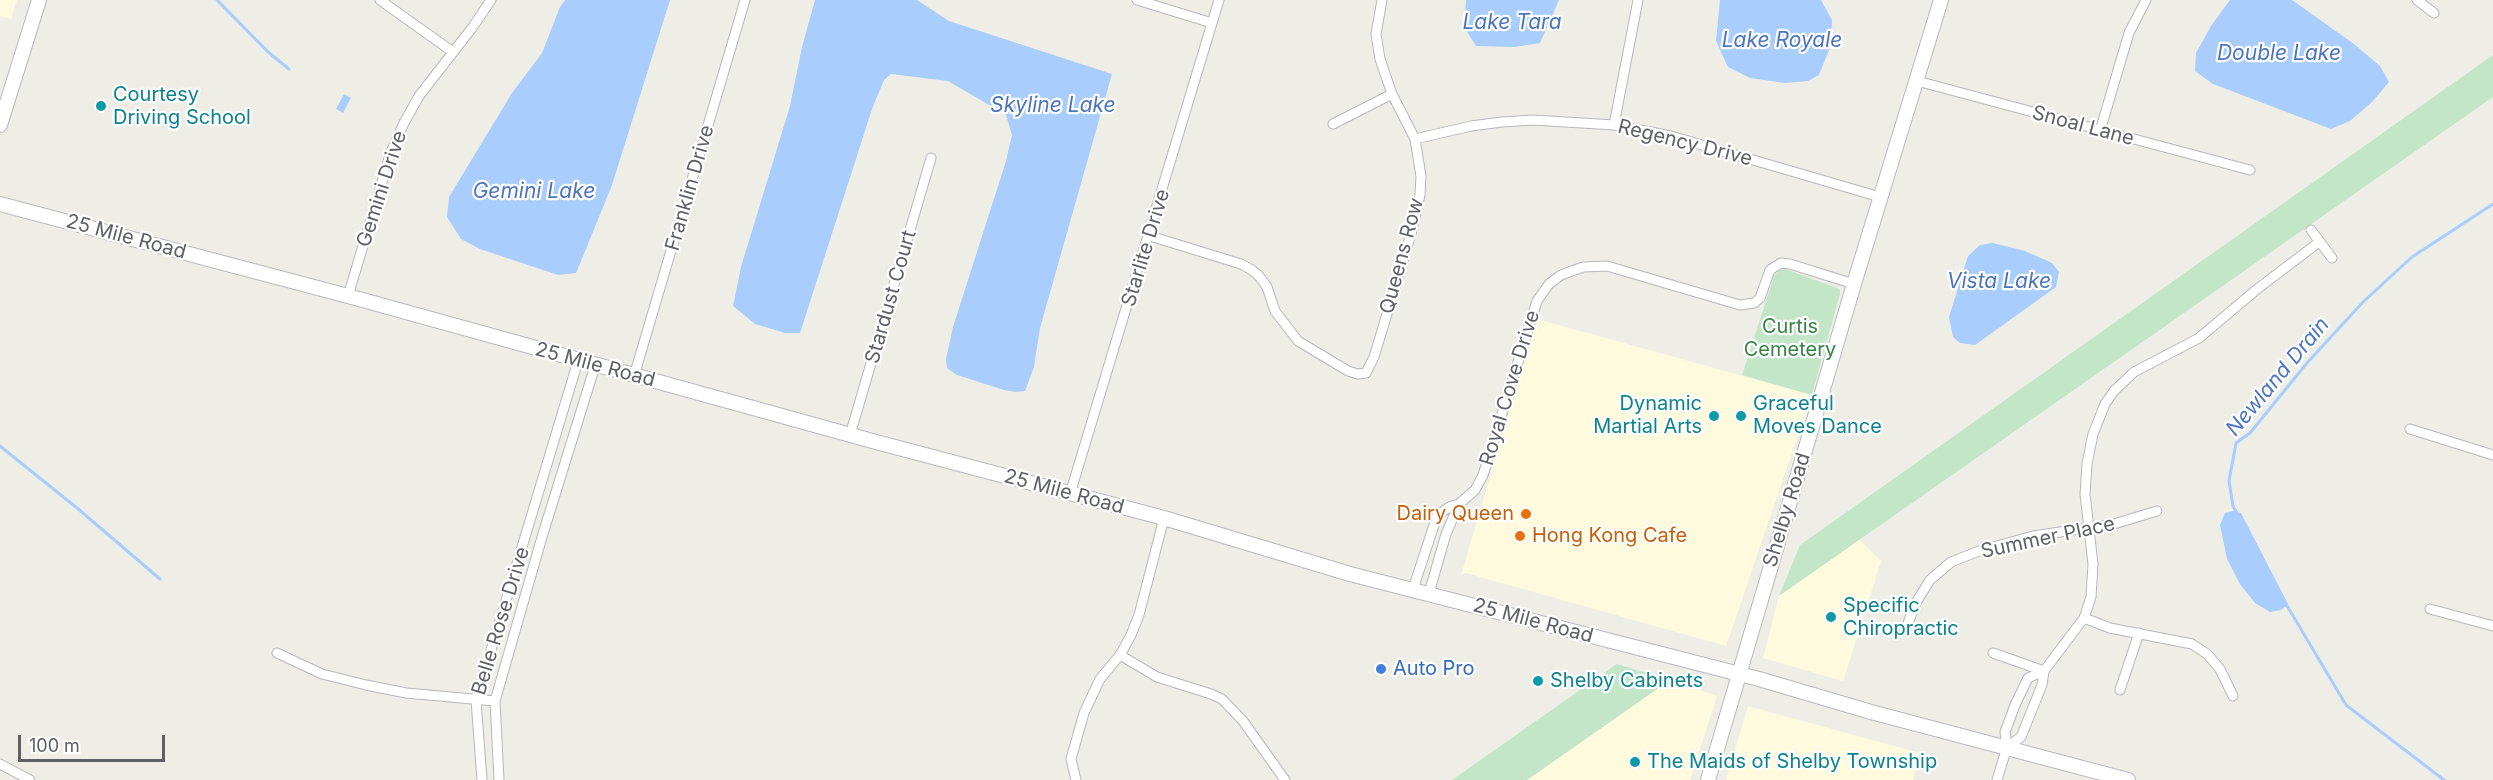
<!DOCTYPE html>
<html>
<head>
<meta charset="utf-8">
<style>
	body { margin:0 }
	#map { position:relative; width:2493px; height:780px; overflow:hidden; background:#efeee6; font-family:Inter,sans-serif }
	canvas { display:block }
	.scale { position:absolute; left:18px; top:735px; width:147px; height:27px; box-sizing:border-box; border:3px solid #5e6066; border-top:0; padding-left:8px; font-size:18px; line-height:21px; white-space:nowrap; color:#5e6066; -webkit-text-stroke:4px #fff; paint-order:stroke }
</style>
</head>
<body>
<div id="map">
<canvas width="2493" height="780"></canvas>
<div class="scale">100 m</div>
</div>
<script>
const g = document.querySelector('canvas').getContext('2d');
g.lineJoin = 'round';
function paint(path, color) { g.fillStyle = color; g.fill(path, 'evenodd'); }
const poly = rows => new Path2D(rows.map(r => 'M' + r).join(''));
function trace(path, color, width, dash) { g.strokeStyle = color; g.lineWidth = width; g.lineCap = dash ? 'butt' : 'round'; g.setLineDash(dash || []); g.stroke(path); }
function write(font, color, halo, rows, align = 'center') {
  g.font = font + ' Inter,sans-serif'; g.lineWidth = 4.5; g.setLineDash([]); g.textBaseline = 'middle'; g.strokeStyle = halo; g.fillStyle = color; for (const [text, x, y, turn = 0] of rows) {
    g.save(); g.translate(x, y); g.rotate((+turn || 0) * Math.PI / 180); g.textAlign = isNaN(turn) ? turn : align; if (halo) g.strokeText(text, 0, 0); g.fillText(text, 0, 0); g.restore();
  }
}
const commercial = poly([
	[0,0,17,0,11,19,0,16],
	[1537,319,1812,395,1726,646,1466,573,1461,575],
	[1855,535,1881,561,1843,681,1763,658,1779,596],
	[1670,680,1717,696,1690,780,1527,780],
	[1748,706,1920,753,1913,780,1726,780]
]);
const green = poly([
	[2493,55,2493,97,1779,596,1800,545],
	[1785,269,1840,289,1840,294,1812,395,1742,375,1774,276,1779,271],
	[1617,664,1670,680,1527,780,1452,780]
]);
const water = poly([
	[565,0,670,0,612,185,586,249,576,273,558,275,480,249,461,239,447,217,449,197,512,93,542,53,560,7],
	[815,0,917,0,949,21,1112,74,1040,328,1034,367,1025,391,1016,392,1004,390,957,375,947,368,946,359,953,327,1006,161,1012,135,1006,115,948,81,891,74,884,80,872,109,800,333,785,333,755,324,733,306,741,267,790,106,802,47],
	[1466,0,1559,0,1540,43,1514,47,1476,46,1464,27],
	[1720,0,1821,0,1832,20,1831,45,1819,75,1808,81,1785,83,1750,78,1728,67,1716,41],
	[2230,0,2292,0,2354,44,2380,66,2389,82,2372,102,2350,121,2331,129,2213,84,2195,71,2196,53,2211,26],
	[344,94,351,98,343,113,336,109],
	[1993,243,2025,251,2052,263,2059,272,2056,287,1975,345,1960,343,1953,337,1949,317,1968,256,1980,245],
	[2233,511,2241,513,2288,604,2281,610,2270,612,2255,603,2240,584,2227,559,2220,525,2225,513]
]);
const stream = poly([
	[217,0,268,52,289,69],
	[0,446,77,508,160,579],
	[2237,513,2233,506,2229,481,2236,443,2250,433,2307,363,2363,302,2412,257,2493,204],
	[2286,604,2346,705,2444,780]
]);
const street = poly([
	[380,0,453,52],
	[1137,0,1212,23],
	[2417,0,2434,13],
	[1917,81,2250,170],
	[1333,124,1392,94],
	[1614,125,1638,0],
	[2100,131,2129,33,2146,0],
	[1415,139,1471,126,1502,122,1533,120,1614,125,1671,136,1880,197],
	[2311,230,2332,258],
	[1150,236,1241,264,1252,270,1259,276,1267,287,1275,311,1298,341,1348,371,1358,374,1366,373,1374,357,1411,234,1420,195,1421,176,1415,139,1392,94,1380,59,1376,34,1382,0],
	[348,296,391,152,404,123,419,96,472,28,491,0],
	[634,376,745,0],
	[2410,429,2493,455],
	[850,435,931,158],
	[1070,494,1219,0],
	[1459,504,1475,490,1483,475,1537,301,1549,284,1561,275,1583,267,1607,266,1740,305,1754,303,1760,298,1770,270,1781,263,1790,264,1854,284],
	[1413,589,1437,516,1449,507,1459,504,1446,534,1429,593],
	[2430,609,2493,626],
	[2084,618,2110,628,2192,644,2207,654,2220,669,2233,696],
	[1905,630,1917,601,1930,580,1951,562,1979,551,2033,536,2114,524,2157,511],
	[277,653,322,674,366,685,406,693,495,701],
	[1993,653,2044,671],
	[1120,655,1157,677,1211,694,1222,699,1243,721,1285,780],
	[2120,690,2139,633],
	[2007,747,2021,737,2042,685,2044,671],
	[0,764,30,780],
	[482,780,476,700,578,361],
	[499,780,495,701,542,537,595,366],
	[1076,780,1071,759,1084,713,1100,679,1120,655,1131,635,1139,615,1164,518],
	[1997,780,2007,747,2005,732,2015,705,2028,678,2044,671,2084,618,2091,597,2093,564,2085,494,2087,464,2093,434,2105,404,2114,391,2134,372,2199,338,2256,290,2319,242]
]);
const secondary = poly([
	[0,125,39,0],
	[0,204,348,296,876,442,1164,518,1350,574,1759,679,1871,712,2128,780],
	[1708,780,1854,284,1941,0]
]);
const markers = [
	[101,106,6,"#0f9aa8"],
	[1714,416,6,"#0f9aa8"],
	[1741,416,6,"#0f9aa8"],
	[1526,514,6,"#e8710a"],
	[1520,536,6,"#e8710a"],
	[1831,617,6,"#0f9aa8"],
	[1381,669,6,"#3f7fe0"],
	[1538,681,6,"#0f9aa8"],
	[1635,762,6,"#0f9aa8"]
];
const cultureNames = [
	["Courtesy",113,95],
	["Driving School",113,118],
	["Dynamic",1702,404,"right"],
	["Martial Arts",1702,427,"right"],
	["Graceful",1753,404],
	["Moves Dance",1753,427],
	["Specific",1843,606],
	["Chiropractic",1843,629],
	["Shelby Cabinets",1550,681],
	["The Maids of Shelby Township",1647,762]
];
const streetNames = [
	["Snoal Lane",2083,126,15],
	["Regency Drive",1685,143,14],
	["Franklin Drive",690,188,-74],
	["Gemini Drive",382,189,-72],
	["25 Mile Road",126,237,15],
	["Starlite Drive",1146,248,-73],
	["Queens Row",1402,256,-75],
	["Stardust Court",891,297,-74],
	["25 Mile Road",595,365,15],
	["Royal Cove Drive",1510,388,-73],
	["25 Mile Road",1064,492,15],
	["Shelby Road",1787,510,-73],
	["Summer Place",2048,538,-12],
	["Belle Rose Drive",501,621,-73],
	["25 Mile Road",1533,621,15]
];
const parkNames = [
	["Curtis",1790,327],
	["Cemetery",1790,350]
];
const foodNames = [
	["Dairy Queen",1514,514],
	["Hong Kong Cafe",1532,536,"left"]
];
const shopNames = [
	["Auto Pro",1393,669]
];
const waterNames = [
	["Lake Tara",1512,23],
	["Lake Royale",1782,41],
	["Double Lake",2279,54],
	["Skyline Lake",1053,106],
	["Gemini Lake",534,192],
	["Vista Lake",1999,282],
	["Newland Drain",2278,377,-50]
];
paint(commercial, '#fdfade');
paint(green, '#c4e6c8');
paint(water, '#a9cdfc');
trace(stream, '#a9cdfc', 3);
trace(street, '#b6b7bc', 11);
trace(secondary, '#b7b9bf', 16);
trace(street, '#fff', 9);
trace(secondary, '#fff', 14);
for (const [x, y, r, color] of markers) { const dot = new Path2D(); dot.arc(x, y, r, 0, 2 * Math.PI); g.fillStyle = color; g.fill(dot); trace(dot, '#fff', 2); }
write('20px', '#0d838f', '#fff', cultureNames, 'left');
write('20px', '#5e6066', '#fff', streetNames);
write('20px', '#388245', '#fff', parkNames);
write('20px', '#c56008', '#fff', foodNames, 'right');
write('20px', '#366cbe', '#fff', shopNames, 'left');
write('italic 21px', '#4c75c0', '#fff', waterNames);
</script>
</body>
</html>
